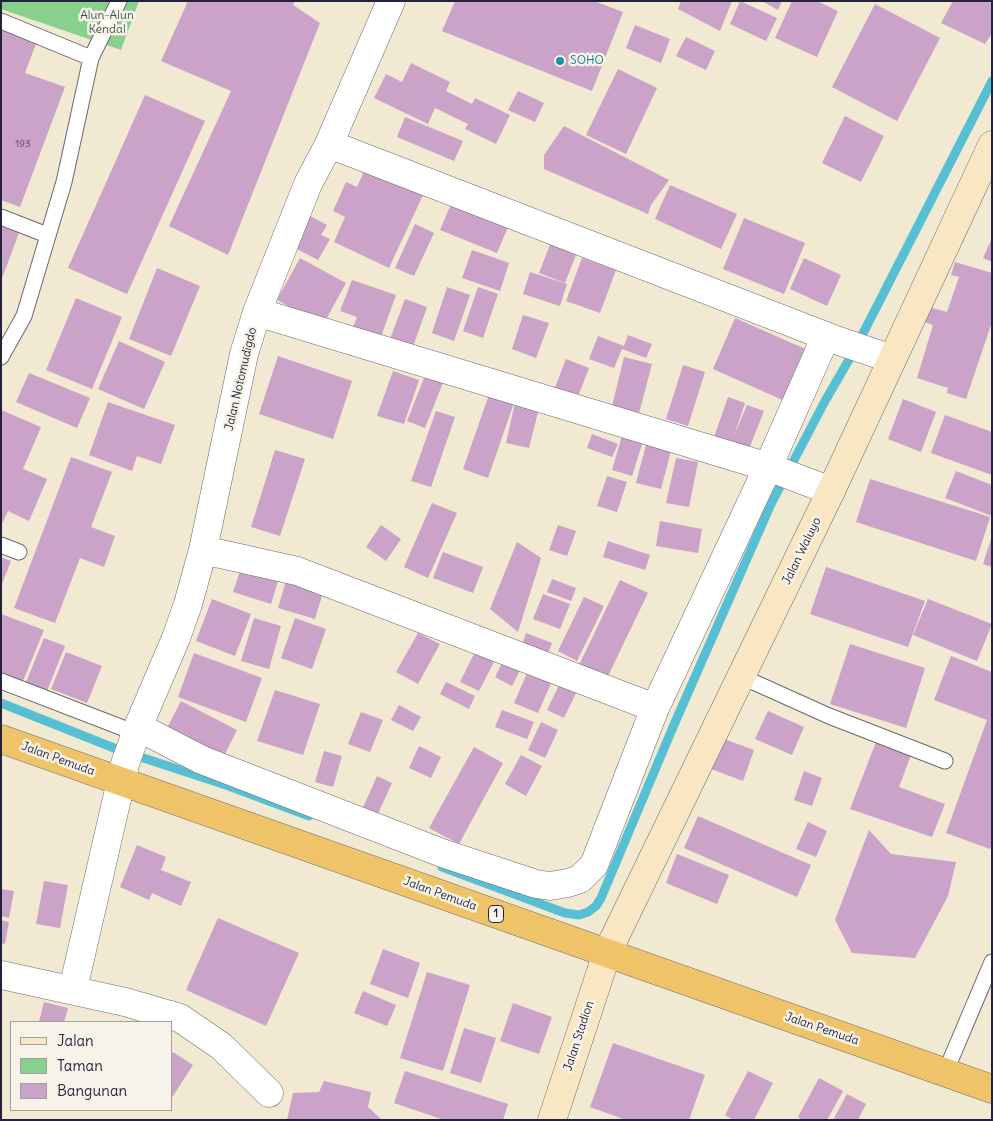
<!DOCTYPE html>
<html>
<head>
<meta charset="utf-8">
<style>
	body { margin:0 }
	#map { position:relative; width:993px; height:1121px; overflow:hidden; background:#f1e9d2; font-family:Delius,sans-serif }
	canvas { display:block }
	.frame { position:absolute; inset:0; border:2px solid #22223b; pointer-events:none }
	.legend { position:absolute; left:10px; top:1021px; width:162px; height:90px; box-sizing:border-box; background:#f7f3e8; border:1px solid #a29fa3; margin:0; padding:6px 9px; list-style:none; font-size:15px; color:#22223b }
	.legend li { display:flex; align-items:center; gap:10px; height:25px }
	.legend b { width:25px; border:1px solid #a29fa3 }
</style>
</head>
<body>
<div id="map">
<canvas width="993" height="1121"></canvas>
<div class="frame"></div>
<ul class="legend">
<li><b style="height:6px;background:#f9e7c3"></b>Jalan</li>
<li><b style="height:14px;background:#88d18c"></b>Taman</li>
<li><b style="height:14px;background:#cba2c8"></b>Bangunan</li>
</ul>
</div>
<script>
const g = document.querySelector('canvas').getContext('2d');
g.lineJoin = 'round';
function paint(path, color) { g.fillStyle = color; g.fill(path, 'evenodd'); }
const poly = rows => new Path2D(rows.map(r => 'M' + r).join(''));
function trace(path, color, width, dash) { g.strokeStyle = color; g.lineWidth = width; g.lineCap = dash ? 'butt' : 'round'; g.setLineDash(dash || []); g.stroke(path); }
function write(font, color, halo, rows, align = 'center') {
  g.font = font + ' Delius,sans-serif'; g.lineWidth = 5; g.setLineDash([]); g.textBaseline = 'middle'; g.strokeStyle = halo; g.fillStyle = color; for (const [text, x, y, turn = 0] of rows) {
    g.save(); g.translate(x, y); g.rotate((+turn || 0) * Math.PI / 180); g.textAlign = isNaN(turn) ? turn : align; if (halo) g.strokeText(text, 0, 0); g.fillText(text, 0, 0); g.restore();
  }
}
const green = poly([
	[1,1,139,1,121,50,1,9]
]);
const stream = poly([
	[1,703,119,750,226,785,309,816],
	[442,867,565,913,579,915,588,912,596,906,601,898,673,727,771,504,825,401,854,351,992,81]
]);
const building = poly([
	[188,1,295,1,293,5,320,23,228,255,169,226,231,91,161,61],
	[455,1,594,1,623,12,592,91,442,31],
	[681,1,732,1,720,31,678,9],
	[740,1,777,18,766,41,730,24],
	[762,1,782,1,778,10],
	[792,1,817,1,838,11,817,57,775,38],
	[953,1,992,1,992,33,985,44,941,23],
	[875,4,940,38,897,121,832,87],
	[635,25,670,39,661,63,626,48],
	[1,28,37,41,25,73,65,87,20,207,1,200],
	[686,37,715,51,706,70,676,56],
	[411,63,450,82,446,91,472,104,475,98,510,115,496,144,465,129,468,124,435,108,428,124,374,98,386,74,402,82],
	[618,69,657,88,626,154,586,135],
	[518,91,544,103,535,122,508,110],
	[145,95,205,121,127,294,68,268],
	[845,116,884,136,861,182,822,163],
	[405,117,463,141,454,161,397,137],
	[564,126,669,180,651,205,648,214,544,169,544,155],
	[365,169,423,195,389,268,334,242,345,217,333,211,346,182,357,187],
	[670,185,737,214,721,249,655,219],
	[454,197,511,220,497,253,440,230],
	[310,216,327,225,321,235,330,239,318,260,293,247],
	[744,218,805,243,784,294,723,269],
	[1,223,20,230,1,281],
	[415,224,434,233,414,276,395,268],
	[553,237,579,247,565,283,539,273],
	[992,238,992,262,983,258],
	[472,250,509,263,500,291,462,278],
	[300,258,346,283,323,325,277,300],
	[582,258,616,270,600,313,566,301],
	[804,258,841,275,827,306,790,289],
	[955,262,992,273,992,322,966,399,947,393,948,388,917,378,933,325,924,322,929,307,947,312,959,277,951,275],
	[157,268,200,286,171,356,129,339],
	[530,272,567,284,560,306,523,294],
	[352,280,396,295,378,345,350,335,357,317,340,311],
	[447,287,470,295,454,341,432,333],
	[478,287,498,294,483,338,463,331],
	[76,298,122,317,92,389,46,370],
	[405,299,427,307,410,355,387,347],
	[523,315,549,323,536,358,512,349],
	[735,318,810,351,787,402,713,369],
	[628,335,652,344,646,358,622,349,614,368,589,359,598,336,624,346],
	[119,341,165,362,144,409,98,389],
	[278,356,352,381,333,439,259,414],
	[624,357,652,364,638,417,611,410],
	[566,359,589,368,577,399,554,390],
	[683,365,705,372,688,426,666,419],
	[428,368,446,375,425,428,407,421],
	[393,371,419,380,404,424,377,416],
	[29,373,90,398,77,428,16,402],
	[490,392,515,400,488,478,463,469],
	[728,397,745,403,734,436,747,405,764,411,749,449,712,443],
	[516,398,540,404,529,448,506,443],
	[903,399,936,412,921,452,888,439],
	[108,402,175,425,161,464,137,456,132,471,89,455],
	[1,410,41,427,23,469,47,479,29,521,8,511,1,526],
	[436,411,455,417,431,487,411,481],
	[945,415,992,432,992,475,931,453],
	[624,429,645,435,632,476,612,470],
	[592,434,618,444,612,457,587,448],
	[647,441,672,447,661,489,636,483],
	[275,450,305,459,280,536,251,527],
	[71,457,112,472,91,527,115,536,104,567,80,558,55,623,14,608],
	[676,458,698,462,689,507,666,503],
	[956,471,992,485,992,516,945,498],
	[607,476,627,482,617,512,597,506],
	[870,479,990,517,976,561,856,522],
	[432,503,457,513,428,578,404,567],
	[660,521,702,529,698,553,656,546],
	[381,525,401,539,386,561,366,547],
	[558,525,576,531,567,556,549,550],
	[991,539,992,539,992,567,983,564],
	[608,541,650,555,645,570,603,557],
	[517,542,541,558,518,632,490,609],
	[443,552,483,567,473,593,433,578],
	[1,557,11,561,1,586],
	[243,562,280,574,271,604,233,592],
	[826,567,925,601,908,647,810,614],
	[287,577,324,589,315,619,278,608],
	[552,579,576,588,571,601,547,592],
	[620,580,648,593,607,678,579,665],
	[543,594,570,604,560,629,533,619],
	[584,597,604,606,577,661,558,651],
	[212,599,251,614,235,656,196,641],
	[928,599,992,624,977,661,913,635],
	[1,614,44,630,23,681,1,672],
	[254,618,281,626,269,669,241,661],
	[295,618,326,629,312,669,281,658],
	[418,633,440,644,418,684,396,672],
	[526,633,552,643,546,658,521,648],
	[44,638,65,646,47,691,26,682],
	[850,644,925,668,906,728,830,704],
	[477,648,496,658,479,691,460,682],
	[66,652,102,666,87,703,51,689],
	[194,653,262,678,246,722,178,697],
	[951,656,992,672,992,844,990,849,946,833,987,720,934,700],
	[504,659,521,668,512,686,495,677],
	[528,671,552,681,538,713,514,703],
	[446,682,475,696,469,709,440,694],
	[560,683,577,691,564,718,547,710],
	[275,690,320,704,303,755,257,741],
	[181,701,237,730,221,762,164,734],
	[399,705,421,717,413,731,391,720],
	[502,710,534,722,527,739,495,727],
	[768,711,804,727,792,755,755,739],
	[361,712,383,720,370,752,348,744],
	[541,722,558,730,545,758,528,750],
	[721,738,754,750,743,781,711,769],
	[876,742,911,755,899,787,945,804,932,837,850,809],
	[419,746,441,757,431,778,409,768],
	[474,747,503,763,459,844,429,828],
	[324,751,342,756,333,787,315,782],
	[521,755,542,766,526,796,505,784],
	[804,771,822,778,812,806,794,800],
	[377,776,392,783,377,816,362,810],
	[698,816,811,865,797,897,684,848],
	[808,822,827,831,816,857,796,849],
	[869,830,891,854,956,862,948,896,915,958,852,953,835,920],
	[137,845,166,857,161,870,191,882,181,906,152,893,149,900,120,887],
	[677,854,729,875,717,904,666,883],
	[44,881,68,885,60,928,36,924],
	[1,889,14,891,9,918,1,916],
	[218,918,299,953,266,1026,186,990],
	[1,920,9,922,5,944,1,943],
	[383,949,420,963,408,998,370,984],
	[427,972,470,985,443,1071,400,1058],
	[363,991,396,1005,387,1026,354,1013],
	[44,1002,68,1008,64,1022,39,1022],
	[513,1003,552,1017,539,1054,500,1041],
	[464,1028,496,1038,481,1083,450,1073],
	[613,1043,705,1075,689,1120,626,1120,590,1107],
	[173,1052,193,1065,171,1099,171,1054],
	[405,1071,508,1104,503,1120,444,1120,394,1103],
	[748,1071,773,1083,754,1120,733,1120,725,1115],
	[819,1078,843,1091,827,1120,802,1120,798,1117],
	[324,1081,371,1092,368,1107,382,1120,287,1120,293,1093,319,1092],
	[847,1094,866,1104,858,1120,833,1120]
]);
const lane = poly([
	[1,21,91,58],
	[1,217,47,235],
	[1,357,24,316,64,182,91,58,119,1],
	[1,545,19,552],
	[740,676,829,716,945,761],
	[1,681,136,733],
	[945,1073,992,962]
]);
const street = poly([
	[329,144,836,340,892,359],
	[257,312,768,467,831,491],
	[203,550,297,571,655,708],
	[138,727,202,760,442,853,536,884,550,886,568,883,580,879,594,865,655,708,768,467,826,336],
	[1,975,125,1002,180,1018,221,1046,269,1093],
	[73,989,125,764,138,727,176,638,188,604,203,550,244,354,257,312,308,184,329,144,391,1]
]);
const secondary = poly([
	[552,1120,607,953,831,491,992,145]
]);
const highway = poly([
	[1,739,992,1089]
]);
const markers = [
	[560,61,5,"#0f9aa8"]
];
const numberNames = [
	["193",23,144]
];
const shields = [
	[496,914,15]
];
const shieldNames = [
	["1",496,914]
];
const parkNames = [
	["Alun-Alun",107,16],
	["Kendal",107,30]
];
const cultureNames = [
	["SOHO",570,61]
];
const streetNames = [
	["Jalan Notomudigdo",241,379,-77],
	["Jalan Waluyo",802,551,-64],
	["Jalan Pemuda",58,759,20],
	["Jalan Pemuda",440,894,20],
	["Jalan Pemuda",822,1029,19],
	["Jalan Stadion",579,1036,-72]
];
paint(green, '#88d18c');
trace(stream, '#57bfd4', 9);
paint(building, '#cba2c8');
trace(lane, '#6a6870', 17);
trace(street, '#6a6870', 29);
trace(secondary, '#6a6870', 29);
trace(highway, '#6a6870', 29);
trace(lane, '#fff', 15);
trace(street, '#fff', 28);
trace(secondary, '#f9e7c3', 28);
trace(highway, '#efc469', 28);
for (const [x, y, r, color] of markers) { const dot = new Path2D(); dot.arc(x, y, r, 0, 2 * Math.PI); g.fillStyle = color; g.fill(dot); trace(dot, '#f7f3e8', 2); }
write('10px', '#4c425e', null, numberNames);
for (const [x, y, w] of shields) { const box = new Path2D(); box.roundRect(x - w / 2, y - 8.5, w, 17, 4); g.fillStyle = '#f7f3e8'; g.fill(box); trace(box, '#22223b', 1); }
write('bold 11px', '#22223b', null, shieldNames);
write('12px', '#415753', '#f7f3e8', parkNames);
write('12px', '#0d838f', '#f7f3e8', cultureNames, 'left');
write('12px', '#22223b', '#f7f3e8', streetNames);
</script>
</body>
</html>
